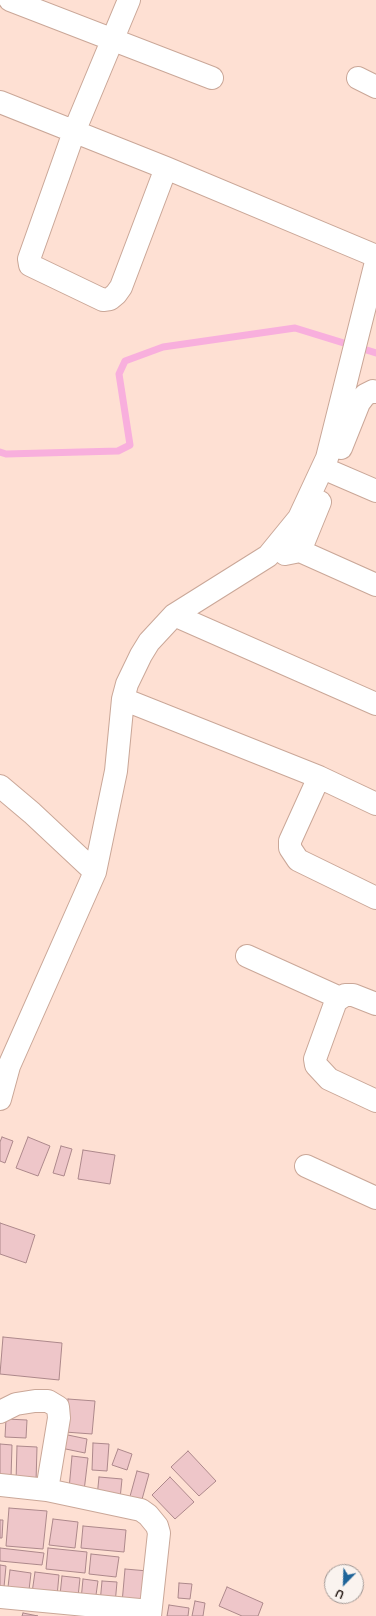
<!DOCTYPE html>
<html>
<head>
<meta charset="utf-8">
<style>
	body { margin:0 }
	#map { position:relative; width:376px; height:1616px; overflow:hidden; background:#fee0d3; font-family:Mulish,sans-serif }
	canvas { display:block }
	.north { position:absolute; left:324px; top:1564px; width:40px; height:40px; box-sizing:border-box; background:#faf3ef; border:1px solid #a09793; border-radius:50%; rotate:203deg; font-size:11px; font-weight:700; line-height:16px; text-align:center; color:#180c08 }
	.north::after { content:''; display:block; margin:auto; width:14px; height:18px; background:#1f6499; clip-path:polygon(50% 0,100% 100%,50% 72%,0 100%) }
</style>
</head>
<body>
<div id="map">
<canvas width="376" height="1616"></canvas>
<div class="north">U</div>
</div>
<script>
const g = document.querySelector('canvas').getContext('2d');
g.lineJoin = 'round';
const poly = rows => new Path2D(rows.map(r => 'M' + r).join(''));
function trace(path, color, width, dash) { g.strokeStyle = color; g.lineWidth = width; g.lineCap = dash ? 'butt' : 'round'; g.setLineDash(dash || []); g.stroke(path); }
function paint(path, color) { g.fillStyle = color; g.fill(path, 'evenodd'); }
const stream = poly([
	[0,452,6,454,118,451,130,445,119,374,125,361,163,347,295,328,376,353]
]);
const building = poly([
	[2,1137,13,1141,5,1163,0,1161,0,1142,2,1137],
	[28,1137,50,1146,38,1176,16,1168,28,1137],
	[61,1146,72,1149,64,1176,53,1173,61,1146],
	[83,1150,115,1155,110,1184,78,1179,83,1150],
	[0,1223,35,1235,26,1263,0,1254,0,1223],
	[3,1337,62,1343,59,1380,0,1374,3,1337],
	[68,1399,95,1401,92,1434,65,1432,68,1399],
	[6,1419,27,1420,26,1438,5,1437,6,1419],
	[63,1434,87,1439,85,1453,61,1448,63,1434],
	[93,1443,109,1444,107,1471,92,1470,93,1443],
	[0,1444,12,1445,11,1478,0,1478,0,1444],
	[17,1446,37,1447,36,1482,16,1482,17,1446],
	[118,1449,132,1454,127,1470,112,1465,118,1449],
	[188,1451,216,1481,199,1496,171,1467,188,1451],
	[72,1456,88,1458,84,1491,69,1489,72,1456],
	[137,1471,149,1474,141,1503,129,1500,137,1471],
	[99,1477,122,1479,120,1499,97,1497,99,1477],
	[170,1477,194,1502,175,1519,152,1495,170,1477],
	[9,1508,47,1511,43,1549,6,1546,9,1508],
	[53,1519,78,1522,75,1548,49,1545,53,1519],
	[0,1520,3,1520,2,1538,0,1538,0,1520],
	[83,1526,126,1530,124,1552,81,1548,83,1526],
	[0,1548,44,1553,42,1565,0,1561,0,1548],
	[48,1548,87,1552,85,1573,46,1569,48,1548],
	[91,1554,119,1557,116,1577,89,1574,91,1554],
	[0,1565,6,1566,4,1587,0,1586,0,1565],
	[125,1569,148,1571,145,1605,122,1603,125,1569],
	[10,1570,31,1573,29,1590,8,1587,10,1570],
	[35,1572,59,1575,57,1596,32,1593,35,1572],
	[62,1576,80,1578,78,1597,60,1595,62,1576],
	[83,1579,98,1581,95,1602,81,1600,83,1579],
	[102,1581,117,1582,115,1604,100,1603,102,1581],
	[179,1583,192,1584,190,1599,178,1598,179,1583],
	[227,1587,263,1603,258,1616,242,1616,219,1606,227,1587],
	[195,1601,205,1603,203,1616,192,1616,195,1601],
	[169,1605,189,1608,188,1616,167,1616,169,1605],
	[23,1613,38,1616,22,1616,23,1613]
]);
const minor = poly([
	[10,0,212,78],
	[129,0,74,132,29,259,30,265,103,300,110,299,116,294,121,287,166,168],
	[358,78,376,87],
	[0,102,166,168,376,256],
	[341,448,359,403,365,395,373,391,376,392],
	[332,472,376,491],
	[300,551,320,502],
	[285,554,300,551,376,585],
	[174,615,376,704],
	[123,699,319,777,376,804],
	[319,777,290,841,290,848,298,860,376,898],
	[0,786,32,813,95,872],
	[247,956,340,998],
	[376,1004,353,995,345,995,336,1001,315,1059,316,1065,329,1079,376,1101],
	[0,1099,9,1066,95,872,116,771,123,699,127,684,141,655,149,642,174,615,268,556,299,518,327,458,376,262],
	[306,1166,376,1198],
	[0,1412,16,1404,35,1401,48,1401,58,1407,59,1418,47,1490],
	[0,1485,47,1490,141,1510,148,1515,157,1526,159,1533,150,1616],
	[0,1597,150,1611]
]);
trace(stream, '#f8afdd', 7);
paint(building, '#eec6c9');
trace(building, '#ad888b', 1);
trace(minor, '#caa798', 24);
trace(minor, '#fff', 22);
</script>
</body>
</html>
